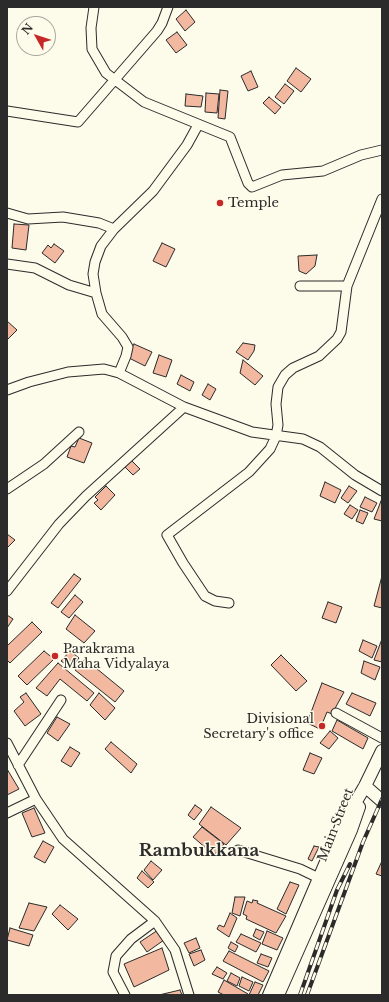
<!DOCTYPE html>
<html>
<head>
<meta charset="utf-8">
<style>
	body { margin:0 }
	#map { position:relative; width:389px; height:1002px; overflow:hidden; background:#fdfbea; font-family:"Libre Baskerville",serif }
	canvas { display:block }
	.frame { position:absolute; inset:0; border:8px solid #2b2b2b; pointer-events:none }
	.north { position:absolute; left:16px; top:16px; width:40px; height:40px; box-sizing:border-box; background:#fdfbea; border:1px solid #a9a89e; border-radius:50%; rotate:309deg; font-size:11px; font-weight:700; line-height:16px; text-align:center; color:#2b2b2b }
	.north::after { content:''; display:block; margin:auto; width:14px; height:18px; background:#c62828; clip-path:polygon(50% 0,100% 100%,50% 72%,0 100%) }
</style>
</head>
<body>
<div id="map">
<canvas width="389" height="1002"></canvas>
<div class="frame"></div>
<div class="north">N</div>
</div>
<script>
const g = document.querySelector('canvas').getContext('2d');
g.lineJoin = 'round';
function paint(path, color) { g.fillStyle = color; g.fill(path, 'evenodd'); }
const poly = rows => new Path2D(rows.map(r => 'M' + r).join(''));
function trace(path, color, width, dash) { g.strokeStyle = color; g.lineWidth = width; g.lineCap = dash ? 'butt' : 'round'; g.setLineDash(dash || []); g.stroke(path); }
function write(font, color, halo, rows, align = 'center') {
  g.font = font + ' "Libre Baskerville",serif'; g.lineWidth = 3; g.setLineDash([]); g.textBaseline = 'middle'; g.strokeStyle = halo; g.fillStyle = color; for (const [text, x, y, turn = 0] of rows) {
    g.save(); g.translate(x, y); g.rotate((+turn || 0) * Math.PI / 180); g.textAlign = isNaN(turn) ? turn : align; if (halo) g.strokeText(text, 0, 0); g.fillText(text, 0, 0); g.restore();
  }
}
const building = poly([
	[186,10,195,22,185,31,176,19,186,10],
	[177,32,187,45,176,53,166,40,177,32],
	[296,68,311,79,301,92,287,81,296,68],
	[251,71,258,87,248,91,241,76,251,71],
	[285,84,294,91,284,104,275,97,285,84],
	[220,90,228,91,225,119,218,118,220,90],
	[206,93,219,94,217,113,205,112,206,93],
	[186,94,203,96,201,107,185,106,186,94],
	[269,97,281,107,275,114,263,103,269,97],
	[14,224,29,225,26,250,12,248,14,224],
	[162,243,175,249,166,267,153,261,162,243],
	[54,244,64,251,55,263,42,253,48,245,51,248,54,244],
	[317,255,315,266,306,274,299,271,298,256,317,255],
	[7,321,17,330,7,340,7,321],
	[243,343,255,345,254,351,248,360,236,352,243,343],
	[134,344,152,352,145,366,127,357,134,344],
	[159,355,172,360,166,377,153,373,159,355],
	[243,360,263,376,255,385,240,373,243,360],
	[181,375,194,382,190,391,177,384,181,375],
	[208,384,216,389,210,400,202,395,208,384],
	[79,438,92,443,84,463,67,457,71,446,75,447,79,438],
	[131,460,140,469,133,475,125,467,131,460],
	[325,482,341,490,335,503,320,496,325,482],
	[106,486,115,495,101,510,94,503,98,500,95,497,106,486],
	[349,486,357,491,348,503,341,498,349,486],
	[365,497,377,503,372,512,360,507,365,497],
	[381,501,382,501,382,521,374,519,381,501],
	[350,505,358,510,352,519,344,514,350,505],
	[360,510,368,513,363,524,356,521,360,510],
	[7,534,15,540,7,548,7,534],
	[74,574,81,579,58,608,51,603,74,574],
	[382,576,382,608,374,606,382,576],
	[75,595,83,602,69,618,61,612,75,595],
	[328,602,342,607,336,623,322,618,328,602],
	[7,615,13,619,7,628,7,615],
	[75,615,95,631,84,643,66,629,75,615],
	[32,622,42,632,10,663,7,660,7,646,32,622],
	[382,639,382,662,374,660,382,639],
	[363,640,377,646,372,658,359,651,363,640],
	[44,651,54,659,27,685,18,676,44,651],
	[70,651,79,658,71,668,61,661,70,651],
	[281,655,307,681,296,691,271,665,281,655],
	[85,659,124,691,115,702,75,670,85,659],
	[364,661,380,667,375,680,361,673,364,661],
	[58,663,94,693,87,701,60,679,47,696,36,688,58,663],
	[322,683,344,692,332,714,327,712,320,729,307,723,322,683],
	[26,693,41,714,25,726,14,711,24,702,20,697,26,693],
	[99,693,115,708,105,720,90,705,99,693],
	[352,693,376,703,370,716,346,704,352,693],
	[57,717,70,724,58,741,47,733,57,717],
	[337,720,368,738,363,749,332,731,337,720],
	[330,731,338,738,329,749,320,743,330,731],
	[111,742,137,764,131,773,105,749,111,742],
	[70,747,80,753,71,767,61,761,70,747],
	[310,753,322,758,314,774,303,770,310,753],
	[7,769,19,789,7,795,7,769],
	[195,805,202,810,194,820,188,815,195,805],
	[211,807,241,828,226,845,199,824,211,807],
	[34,808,45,833,32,837,22,813,34,808],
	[202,827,224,844,214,855,193,837,202,827],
	[43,841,54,847,45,863,34,857,43,841],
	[314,846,319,847,312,861,308,859,314,846],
	[151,861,162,870,153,880,144,870,151,861],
	[382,861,382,876,376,874,382,861],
	[142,871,154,882,148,888,137,878,142,871],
	[290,882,299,885,286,914,277,909,290,882],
	[235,897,245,897,240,916,232,913,235,897],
	[253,900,258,901,257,903,286,916,276,933,246,919,247,916,243,914,247,901,252,903,253,900],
	[29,903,47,907,34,931,19,928,29,903],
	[60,905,78,919,68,930,52,914,60,905],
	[230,913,237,918,229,937,217,929,219,925,224,927,230,913],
	[10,928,33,935,29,946,7,940,10,928],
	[256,929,264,932,260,940,253,936,256,929],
	[158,930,164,940,147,952,140,942,158,930],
	[267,931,283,938,277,950,262,944,267,931],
	[241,934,261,943,256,952,236,942,241,934],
	[196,938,200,948,189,953,184,943,196,938],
	[231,942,238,946,235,952,228,948,231,942],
	[162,948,169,970,134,987,124,964,162,948],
	[201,950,205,960,194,966,189,954,201,950],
	[229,951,269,971,263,982,223,961,229,951],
	[261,954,272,958,268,967,257,963,261,954],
	[217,967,227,973,223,979,212,974,217,967],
	[231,973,240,978,237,986,227,981,231,973],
	[242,977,253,982,249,991,239,986,242,977],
	[224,980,248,994,248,995,224,995,218,992,224,980],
	[255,982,263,985,258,995,249,995,255,982],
	[180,990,182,995,159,995,180,990]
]);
const minor = poly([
	[94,7,91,28,92,49,106,73,144,102,230,137,248,183,252,187,282,175,323,171,361,155,382,150],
	[7,111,78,122,157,31,162,23,168,7],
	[7,213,28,219,63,217,99,223,114,229],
	[7,264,35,268,69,285,96,293],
	[300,286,347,286],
	[119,373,126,356,128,347,122,337,102,314,96,293,93,274,95,262,101,246,114,229,153,191,187,145,198,125],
	[7,390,29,382,68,372,104,369,119,373,184,407,252,432,303,439,320,447,355,475,382,491],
	[7,489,44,464,79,432],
	[7,591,59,524,86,496,184,407],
	[229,603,215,601,205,596,183,563,167,535,249,472,270,449,276,436,278,425,276,404,278,387,285,375,293,368,319,356,337,339,341,332,347,286,382,199],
	[336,713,382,738],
	[7,743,36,799,63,839,155,921,175,950,189,995],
	[18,765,61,700],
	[7,813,36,799],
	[238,850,300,869,325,881],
	[125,995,113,972,116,956,131,939,155,921]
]);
const major = poly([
	[365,786,382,801],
	[269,995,341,827,365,786,382,751],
	[278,995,351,830,359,807]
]);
const rail = poly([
	[300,995,337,890,350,864],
	[307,995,363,842,382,799]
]);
const markers = [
	[220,203,4,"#c62828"],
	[55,656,4,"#c62828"],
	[322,726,4,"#c62828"]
];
const poiNames = [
	["Temple",228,203],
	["Parakrama",63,649],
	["Maha Vidyalaya",63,664],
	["Divisional",314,719,"right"],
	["Secretary's office",314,734,"right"]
];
const streetNames = [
	["Main Street",336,825,-69]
];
const districtNames = [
	["Rambukkana",199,851]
];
paint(building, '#f2b8a0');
trace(building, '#2b2b2b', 1);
trace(minor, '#2b2b2b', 11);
trace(major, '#2b2b2b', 14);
trace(minor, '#fdfbea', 9);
trace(major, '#fdfbea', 12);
trace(rail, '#2b2b2b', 4);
trace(rail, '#fdfbea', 2.5, [8]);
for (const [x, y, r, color] of markers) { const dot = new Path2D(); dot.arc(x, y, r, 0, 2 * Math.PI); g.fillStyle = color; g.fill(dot); trace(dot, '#fdfbea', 1.5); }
write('13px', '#2b2b2b', '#fdfbea', poiNames, 'left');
write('13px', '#2b2b2b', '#fdfbea', streetNames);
write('bold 17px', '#2b2b2b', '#fdfbea', districtNames);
</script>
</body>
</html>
